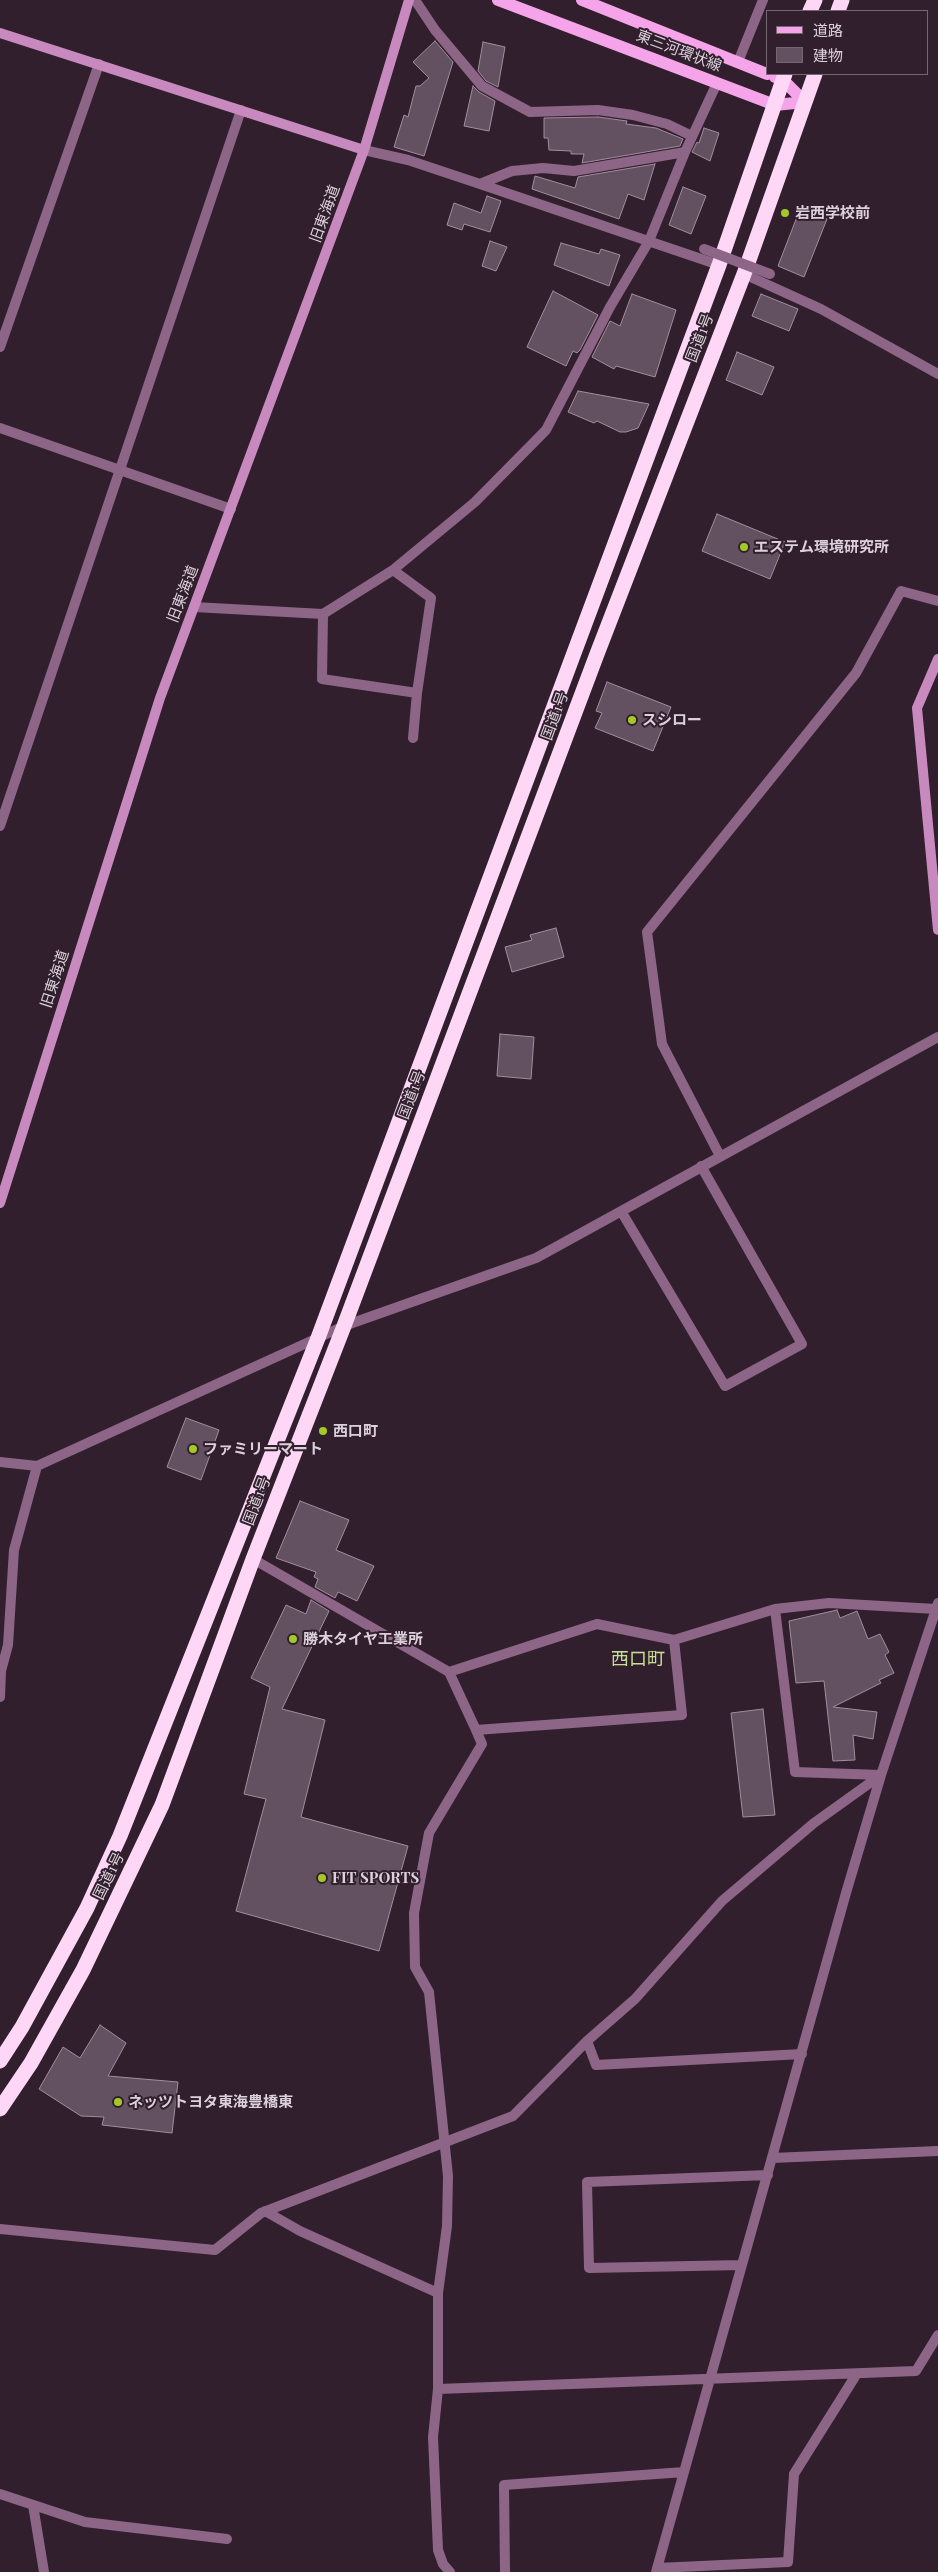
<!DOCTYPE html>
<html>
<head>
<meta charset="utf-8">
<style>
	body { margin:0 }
	#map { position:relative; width:938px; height:2572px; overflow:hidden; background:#311f2e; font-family:"Playfair Display","Noto Sans JP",serif }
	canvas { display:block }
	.legend { position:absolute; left:766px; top:10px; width:162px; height:65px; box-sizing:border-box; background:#311f2e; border:1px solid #756673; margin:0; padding:6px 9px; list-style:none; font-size:15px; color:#dcd1da }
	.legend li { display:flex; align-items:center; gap:10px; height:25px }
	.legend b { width:25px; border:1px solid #756673 }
</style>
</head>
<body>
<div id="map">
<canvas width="938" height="2572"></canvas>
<ul class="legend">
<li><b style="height:6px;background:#f6a4e9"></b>道路</li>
<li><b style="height:14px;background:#635060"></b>建物</li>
</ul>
</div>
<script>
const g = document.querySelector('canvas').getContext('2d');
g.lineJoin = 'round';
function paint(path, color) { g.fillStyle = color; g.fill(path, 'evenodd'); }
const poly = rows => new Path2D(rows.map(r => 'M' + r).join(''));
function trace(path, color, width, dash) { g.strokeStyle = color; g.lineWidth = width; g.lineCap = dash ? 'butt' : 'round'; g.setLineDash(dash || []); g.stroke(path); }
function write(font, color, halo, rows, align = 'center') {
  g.font = font + ' "Playfair Display","Noto Sans JP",serif'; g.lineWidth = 4; g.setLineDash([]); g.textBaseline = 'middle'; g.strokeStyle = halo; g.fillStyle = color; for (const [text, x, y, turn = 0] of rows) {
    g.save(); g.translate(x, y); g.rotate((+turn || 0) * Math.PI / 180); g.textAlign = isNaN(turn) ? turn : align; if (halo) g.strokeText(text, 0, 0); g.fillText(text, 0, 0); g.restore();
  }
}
const building = poly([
	[435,41,453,62,424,156,394,147,404,115,408,117,416,86,420,86,429,78,413,62,435,41],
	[483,42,505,47,498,87,486,81,478,71,483,42],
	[473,86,479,92,495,101,489,131,464,126,473,86],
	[598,117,627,121,626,124,656,128,683,139,680,146,582,163,584,154,571,154,571,151,549,150,548,138,544,138,544,118,598,117],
	[704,128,719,133,710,161,692,152,697,142,699,143,704,128],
	[655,164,644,200,628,194,619,219,532,189,535,176,575,188,578,177,655,164],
	[683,187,706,196,691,234,669,225,683,187],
	[487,196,501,201,490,232,464,224,462,230,447,225,454,203,481,213,487,196],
	[800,209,827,219,804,277,778,266,800,209],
	[490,241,507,247,496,271,482,266,490,241],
	[561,243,599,254,601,249,620,255,609,286,554,265,561,243],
	[553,291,598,315,580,350,577,353,573,351,566,366,527,347,553,291],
	[632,294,676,310,655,377,616,366,614,369,592,357,610,321,620,326,632,294],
	[761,294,798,309,789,331,752,316,761,294],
	[737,352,774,367,762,395,726,380,737,352],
	[578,391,638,402,649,404,638,428,626,432,620,432,597,421,594,423,568,412,578,391],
	[717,514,785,542,770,579,702,551,717,514],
	[607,682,671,707,653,751,595,728,602,713,596,711,607,682],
	[556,928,564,957,512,972,505,947,532,940,530,935,556,928],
	[500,1034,534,1037,531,1079,497,1076,500,1034],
	[186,1418,219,1430,201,1480,167,1467,186,1418],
	[300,1501,349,1520,336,1550,374,1566,357,1601,338,1592,335,1598,315,1587,318,1579,314,1577,316,1572,276,1558,300,1501],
	[311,1600,329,1611,282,1709,325,1720,301,1817,408,1846,379,1951,236,1911,266,1799,244,1794,270,1687,251,1678,286,1605,306,1614,311,1600],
	[837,1610,840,1618,857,1611,868,1639,880,1634,889,1652,885,1655,894,1673,879,1680,881,1683,833,1707,877,1712,873,1739,853,1735,855,1760,833,1761,824,1681,796,1683,789,1621,837,1610],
	[763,1709,775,1815,743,1817,731,1713,763,1709],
	[100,2025,126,2043,108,2076,178,2082,172,2133,102,2125,104,2117,81,2116,39,2089,63,2047,80,2058,100,2025]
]);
const street = poly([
	[415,0,435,30,482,86,530,112,598,110,633,115,667,124,692,136],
	[738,62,763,0],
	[364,150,408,160,480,184,719,265],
	[480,184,512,171,543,168,574,171,685,152],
	[744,274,821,309,938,374],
	[0,347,99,64],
	[0,428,231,509],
	[393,570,431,598,417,693,413,738],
	[194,607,323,614,393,570,475,502,546,430,610,307,649,241,685,152,717,83],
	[323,614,322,679,417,693],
	[0,826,241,110],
	[720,1156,662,1044,647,932,856,673,901,591,938,601],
	[621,1211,725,1386,802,1344,701,1166],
	[0,1462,37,1466,344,1326,536,1258,938,1037],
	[253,1559,449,1672,597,1624,674,1640,775,1609,829,1603,936,1609],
	[775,1609,795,1772,881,1775],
	[449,1672,476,1730,682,1715,674,1640],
	[0,1697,1,1671,8,1645,14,1550,37,1466],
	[587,2041,596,2065,802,2054],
	[772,2158,938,2151],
	[265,2211,300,2231,438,2293],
	[0,2229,215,2250,261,2213,513,2116,587,2041,635,1999,722,1901,814,1823,881,1775],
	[742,2265,589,2268,587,2182,768,2175],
	[438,2389,916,2371,938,2335],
	[0,2494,85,2522,227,2539],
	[33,2505,44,2572],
	[657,2568,788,2562,794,2474,856,2375],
	[450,2572,443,2564,438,2550,433,2437,438,2389,438,2293,447,2226,448,2176,429,1992,415,1967,414,1913,429,1833,482,1744,476,1730],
	[505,2572,504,2485,684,2472],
	[656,2572,846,1893,881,1775,938,1603]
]);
const secondary = poly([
	[0,33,364,150],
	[938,659,917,708,938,930],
	[0,1203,160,698,364,150,409,0]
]);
const primary = poly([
	[498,0,775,105,805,102],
	[582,0,767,74],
	[775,77,783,80,805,102]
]);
const highway = poly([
	[810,11,815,0],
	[838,11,842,0],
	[0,2061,22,2027,87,1908,120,1836,318,1338,719,265,785,74],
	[0,2109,31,2063,83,1970,162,1805,253,1559,344,1326,597,654,744,274,815,74]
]);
const streetBridge = poly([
	[704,249,770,274]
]);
const markers = [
	[785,213,5,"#a3c926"],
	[744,547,5,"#a3c926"],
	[632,720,5,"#a3c926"],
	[323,1431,5,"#a3c926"],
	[193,1449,5,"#a3c926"],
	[293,1639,5,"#a3c926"],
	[322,1878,5,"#a3c926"],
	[118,2102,5,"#a3c926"]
];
const streetNames = [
	["東三河環状線",679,51,21],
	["旧東海道",325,214,-70],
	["国道1号",700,338,-69],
	["旧東海道",183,594,-69],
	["国道1号",555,716,-70],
	["旧東海道",55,979,-72],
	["国道1号",412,1095,-69],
	["国道1号",257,1501,-69],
	["国道1号",109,1876,-64]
];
const poiNames = [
	["岩西学校前",795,213],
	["エステム環境研究所",754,547],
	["スシロー",642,720],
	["西口町",333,1431],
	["ファミリーマート",203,1449],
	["勝木タイヤ工業所",303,1639],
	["FIT SPORTS",332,1878],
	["ネッツトヨタ東海豊橋東",128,2102]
];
const quarterNames = [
	["西口町",638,1659]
];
paint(building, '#635060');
trace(building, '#a38d9e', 1);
trace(street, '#8d6687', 10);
trace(secondary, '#c889be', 10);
trace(primary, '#f6a4e9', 12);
trace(highway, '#fed6f6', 15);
trace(streetBridge, '#8d6687', 10);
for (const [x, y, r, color] of markers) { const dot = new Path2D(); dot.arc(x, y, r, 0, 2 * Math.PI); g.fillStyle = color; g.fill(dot); trace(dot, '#311f2e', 2); }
write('15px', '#dcd1da', '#311f2e', streetNames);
write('bold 15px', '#dcd1da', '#311f2e', poiNames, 'left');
write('18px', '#c8df95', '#311f2e', quarterNames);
</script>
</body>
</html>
